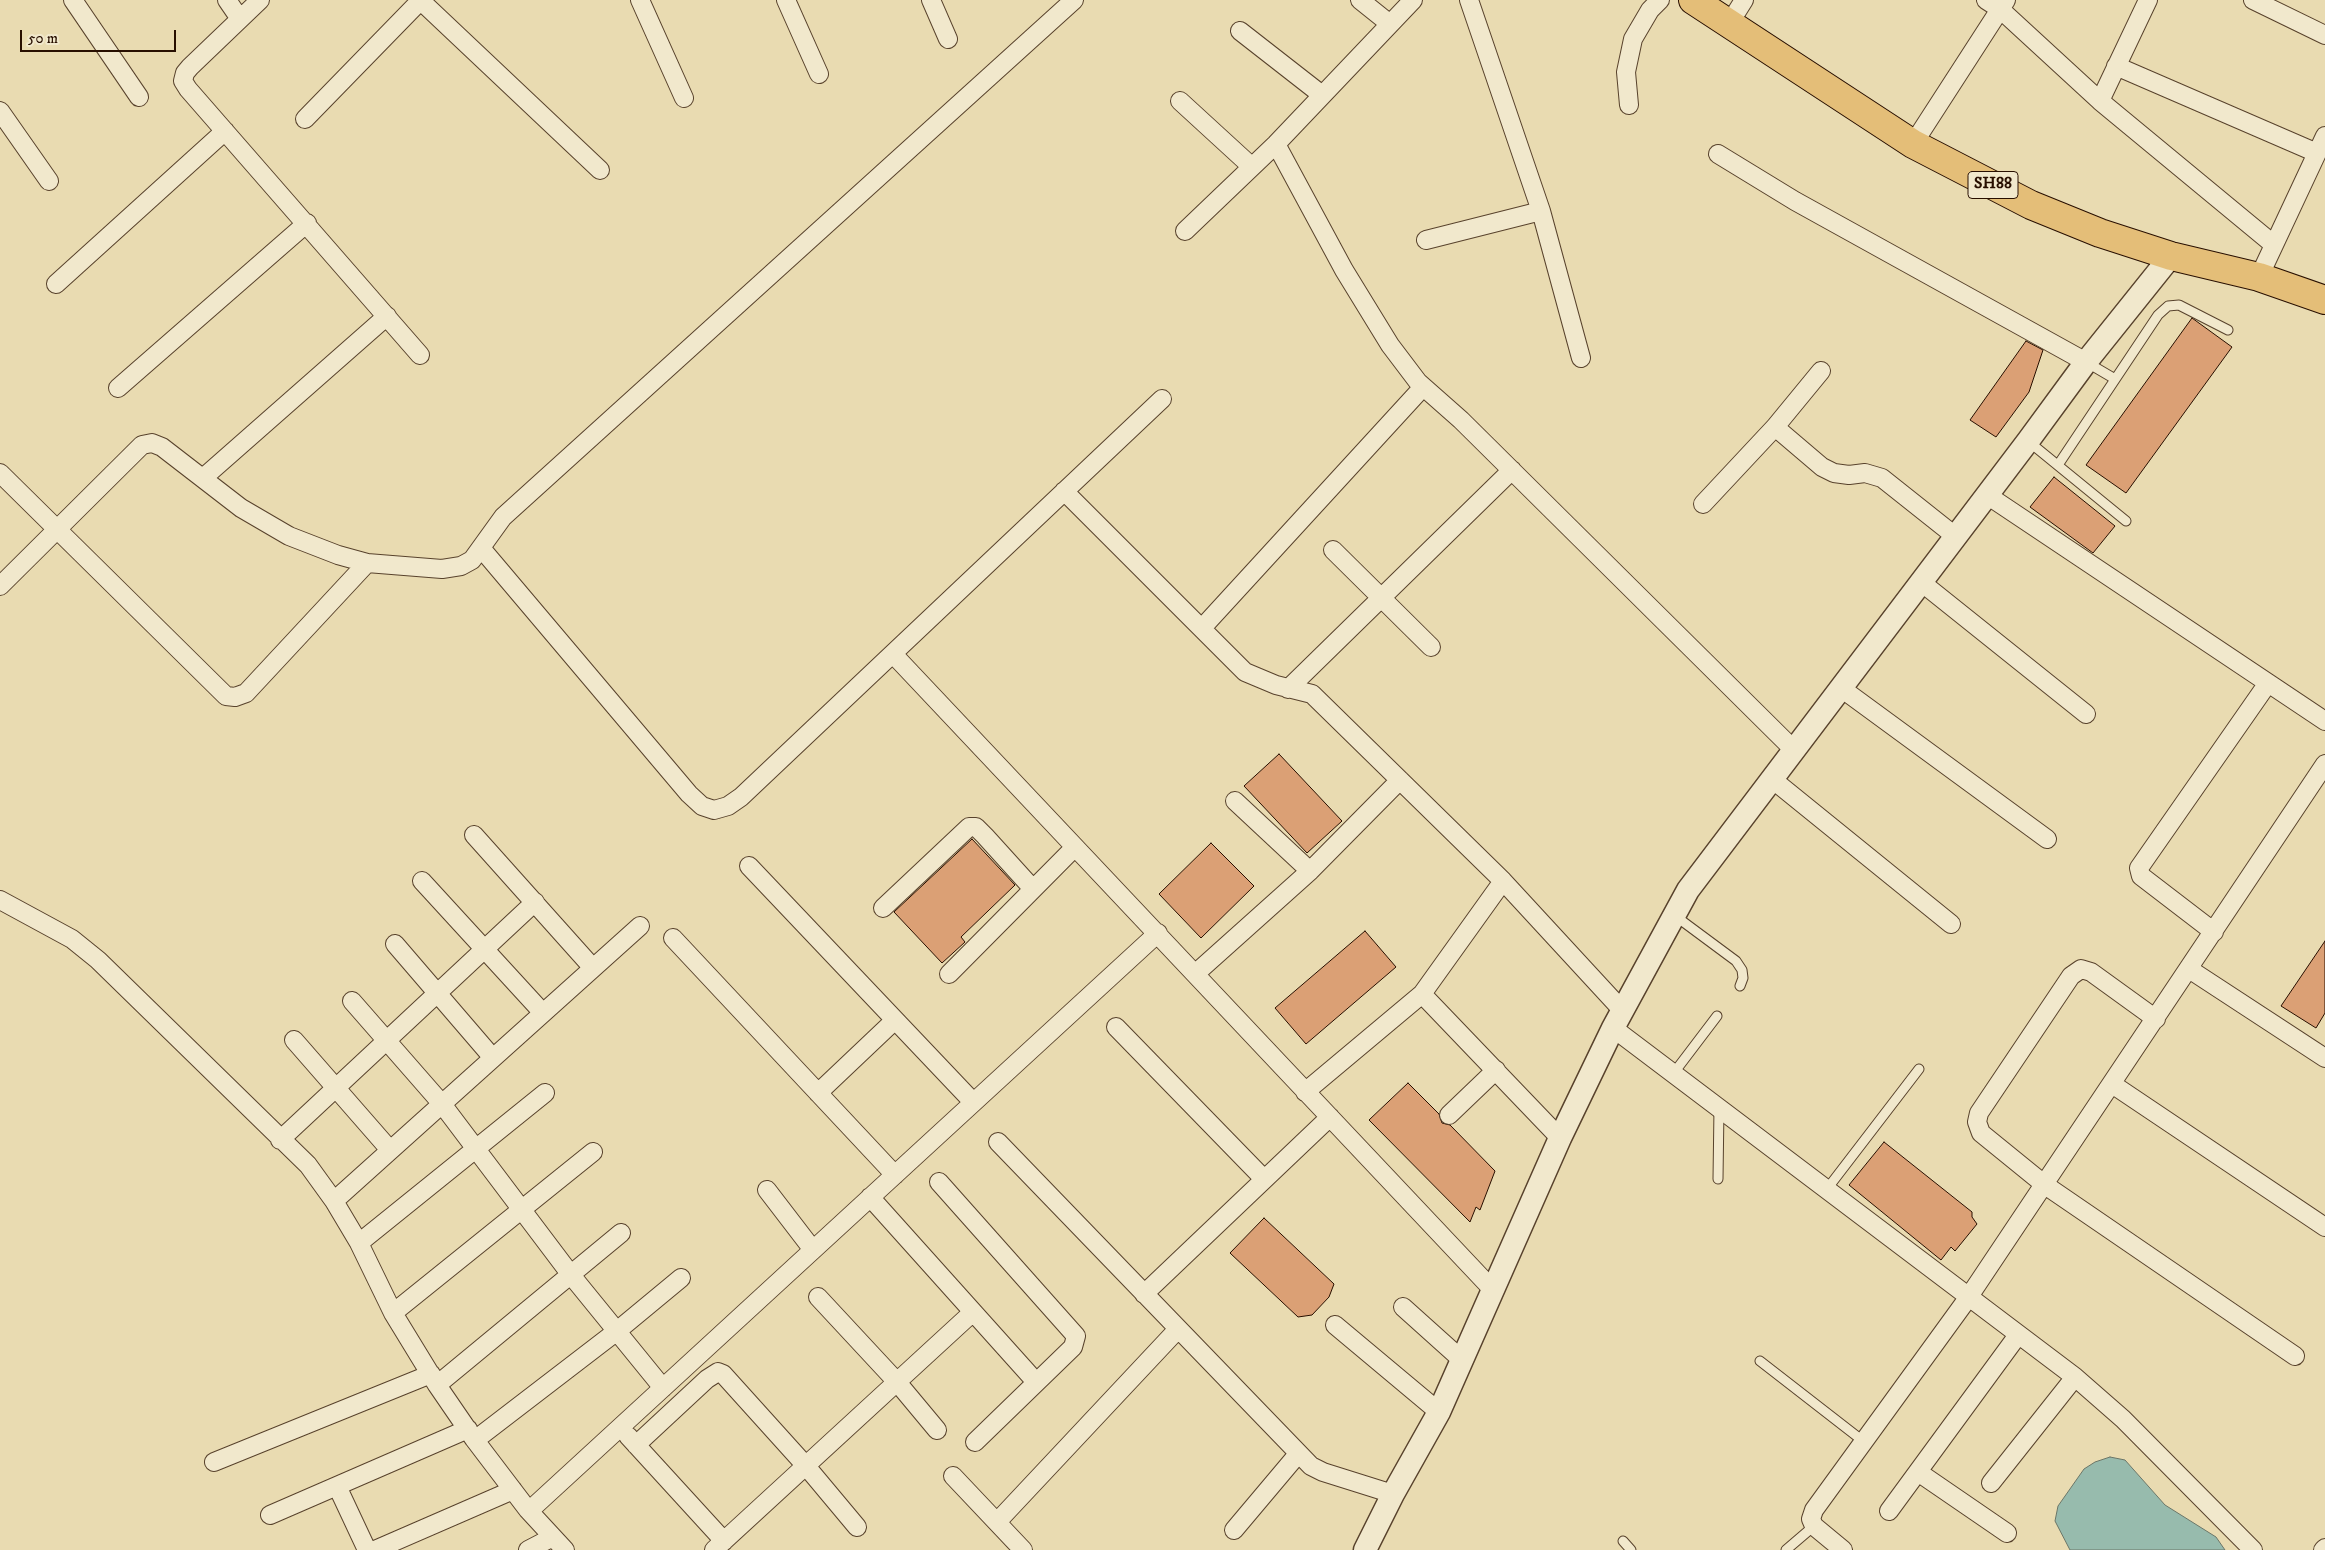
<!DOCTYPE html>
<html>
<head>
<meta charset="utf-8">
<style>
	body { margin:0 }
	#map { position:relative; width:2325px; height:1550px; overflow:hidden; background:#e9dbb1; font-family:"IM FELL DW Pica",serif }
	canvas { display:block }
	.scale { position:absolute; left:20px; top:30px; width:156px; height:22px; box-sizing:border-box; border:2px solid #280f00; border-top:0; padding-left:6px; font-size:15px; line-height:18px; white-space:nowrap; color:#280f00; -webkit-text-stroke:4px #f1e8cc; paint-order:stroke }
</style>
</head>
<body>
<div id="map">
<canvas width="2325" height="1550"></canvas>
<div class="scale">50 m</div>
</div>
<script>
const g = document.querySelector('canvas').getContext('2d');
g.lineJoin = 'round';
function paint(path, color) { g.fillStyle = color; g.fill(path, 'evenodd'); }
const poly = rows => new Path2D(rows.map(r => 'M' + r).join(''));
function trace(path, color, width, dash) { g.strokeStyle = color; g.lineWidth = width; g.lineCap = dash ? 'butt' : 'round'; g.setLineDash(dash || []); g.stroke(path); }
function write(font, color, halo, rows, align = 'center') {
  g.font = font + ' "IM FELL DW Pica",serif'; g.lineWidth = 4.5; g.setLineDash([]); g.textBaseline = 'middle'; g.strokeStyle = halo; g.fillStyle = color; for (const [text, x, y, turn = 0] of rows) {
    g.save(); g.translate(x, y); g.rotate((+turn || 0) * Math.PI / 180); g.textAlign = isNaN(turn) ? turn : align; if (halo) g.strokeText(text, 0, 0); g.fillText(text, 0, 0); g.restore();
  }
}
const water = poly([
	[2110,1457,2125,1460,2165,1505,2216,1537,2225,1550,2070,1550,2055,1521,2058,1506,2084,1469,2095,1462,2110,1457]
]);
const building = poly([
	[2192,318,2232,347,2126,493,2086,465,2192,318],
	[2026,341,2043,350,2029,392,1996,437,1970,420,2026,341],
	[2054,477,2115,526,2093,553,2030,507,2054,477],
	[1279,754,1342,821,1307,853,1244,786,1279,754],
	[972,839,1015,885,961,937,965,942,942,963,894,912,972,839],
	[1211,843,1254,886,1201,938,1159,894,1211,843],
	[1365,931,1396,967,1306,1044,1275,1008,1365,931],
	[2325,941,2325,1013,2316,1028,2281,1006,2325,941],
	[1408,1083,1439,1114,1442,1123,1450,1125,1495,1171,1480,1210,1476,1207,1470,1222,1369,1120,1408,1083],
	[1884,1142,1972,1212,1972,1217,1977,1224,1955,1251,1951,1247,1941,1260,1849,1185,1884,1142],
	[1264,1218,1334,1284,1329,1297,1312,1315,1298,1317,1230,1253,1264,1218]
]);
const service = poly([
	[2086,362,2115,379],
	[2028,441,2126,521],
	[2058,465,2158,315,2168,306,2179,305,2228,330],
	[1674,915,1736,961,1742,970,1743,978,1740,986],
	[1673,1074,1717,1016],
	[1718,1179,1719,1108],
	[1827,1189,1919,1069],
	[1760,1361,1863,1441],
	[1623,1541,1631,1550],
	[1786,1550,1814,1526]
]);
const minor = poly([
	[73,0,139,97],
	[227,0,240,19],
	[260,0,190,67,185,73,183,81,188,89,420,355],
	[420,0,600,170],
	[640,0,684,98],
	[786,0,819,74],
	[931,0,948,39],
	[1360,0,1390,24],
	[1469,0,1541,211,1581,358],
	[1986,0,2000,9,2100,101,2273,244],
	[2253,0,2325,35],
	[1729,24,1744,0],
	[1240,31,1322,95],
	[2116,66,2317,153],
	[1180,101,1252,167],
	[2100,101,2148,0],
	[1629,105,1626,72,1633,39,1650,10,1660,0],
	[0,111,49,181],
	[305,119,420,1],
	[1276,144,1344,270,1390,345,1418,382,1461,420,1794,750],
	[1913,144,2006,0],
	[1718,154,1795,201,2086,362],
	[1185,231,1276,144,1413,0],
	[1426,240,1541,211],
	[2259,277,2325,136],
	[56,284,225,131],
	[118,388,307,223],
	[1775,427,1822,467,1834,473,1849,475,1865,473,1882,478,1955,536],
	[0,473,226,696,235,697,246,693,367,563],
	[203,478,387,316],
	[1064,491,1245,672,1276,685,1312,694,1503,881,1622,1010],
	[1987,495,2325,721],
	[1703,504,1775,427,1821,371],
	[481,548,689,794,702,806,714,810,728,806,741,797,1162,399],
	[1333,550,1431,647],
	[1921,582,2086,714],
	[0,586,142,445,152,443,162,447,241,508,289,536,338,555,367,563,442,569,461,566,472,560,503,517,1074,0],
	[1202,628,1423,387],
	[893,654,1493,1290],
	[1841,688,2047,839],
	[1288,689,1512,470],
	[1772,779,1951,924],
	[1235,801,1310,871],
	[474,835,593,968],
	[749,866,973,1102],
	[422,881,543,1013],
	[0,900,72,939,98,960,308,1165,334,1201,359,1243,393,1313,437,1385,474,1439,528,1510,565,1550],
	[883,908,969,827,976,827,985,836,1033,889],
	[2214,932,2141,876,2139,868,2268,683],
	[673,938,895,1175],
	[395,944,493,1058],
	[2189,969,2325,1058],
	[949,974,1075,847],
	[1195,974,1310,871,1400,780],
	[1422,994,1560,1138],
	[352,1001,442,1104,571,1275,663,1388],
	[2156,1019,2091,972,2081,969,2071,976,1979,1113,1977,1122,1981,1133,2045,1185,2295,1356],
	[1116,1027,1264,1179],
	[1613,1028,2075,1377,2123,1419,2253,1550],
	[294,1040,390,1150],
	[2112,1084,2325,1227],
	[1305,1092,1422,994,1503,881],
	[818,1093,895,1020],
	[1449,1115,1496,1070],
	[280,1140,535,902],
	[998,1142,1311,1466,1323,1472,1393,1494],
	[939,1182,1076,1336,1073,1347,975,1442],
	[767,1190,813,1250],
	[870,1197,1036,1382],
	[334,1201,640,926],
	[359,1243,545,1093],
	[1144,1294,1330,1117],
	[818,1297,897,1382,937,1430],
	[1403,1307,1462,1360],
	[393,1313,593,1152],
	[1335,1325,1439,1412],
	[437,1385,621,1233],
	[628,1436,724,1541],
	[475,1440,617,1331,681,1278],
	[636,1445,707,1379,718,1372,723,1374,806,1466,857,1527],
	[214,1462,431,1374],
	[1918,1472,2007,1533],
	[953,1476,1023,1550],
	[1991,1483,2075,1377],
	[337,1486,367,1550],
	[529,1511,1158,933],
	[1889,1511,2018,1335],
	[270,1515,468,1429],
	[997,1522,1178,1329],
	[1234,1530,1298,1454],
	[375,1550,513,1490],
	[528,1550,553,1537],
	[714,1550,973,1312],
	[1843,1550,1814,1526,1811,1519,1814,1510,1968,1298,2325,764],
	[2323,1550,2325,1548]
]);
const tertiary = poly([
	[1365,1550,1393,1494,1439,1412,1560,1138,1613,1028,1688,890,2028,441,2086,362,2171,256]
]);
const primary = poly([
	[1693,0,1913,144,2031,205,2100,233,2171,256,2259,277,2325,300]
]);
const shields = [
	[1993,185,50]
];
const shieldNames = [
	["SH88",1993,185]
];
paint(water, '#97bbad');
trace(water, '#6b7668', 1);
paint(building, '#dba075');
trace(building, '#280f00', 1);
trace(service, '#58422c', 11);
trace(minor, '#58422c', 20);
trace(tertiary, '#58422c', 25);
trace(primary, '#280f00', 30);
trace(service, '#f1e8cc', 9);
trace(minor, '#f1e8cc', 18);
trace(tertiary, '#f1e8cc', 22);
trace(primary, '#e4be78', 28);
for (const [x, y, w] of shields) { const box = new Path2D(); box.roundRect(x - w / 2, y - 13.5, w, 27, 4); g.fillStyle = '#f1e8cc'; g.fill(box); trace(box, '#280f00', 1); }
write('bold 16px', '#280f00', null, shieldNames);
</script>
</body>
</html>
